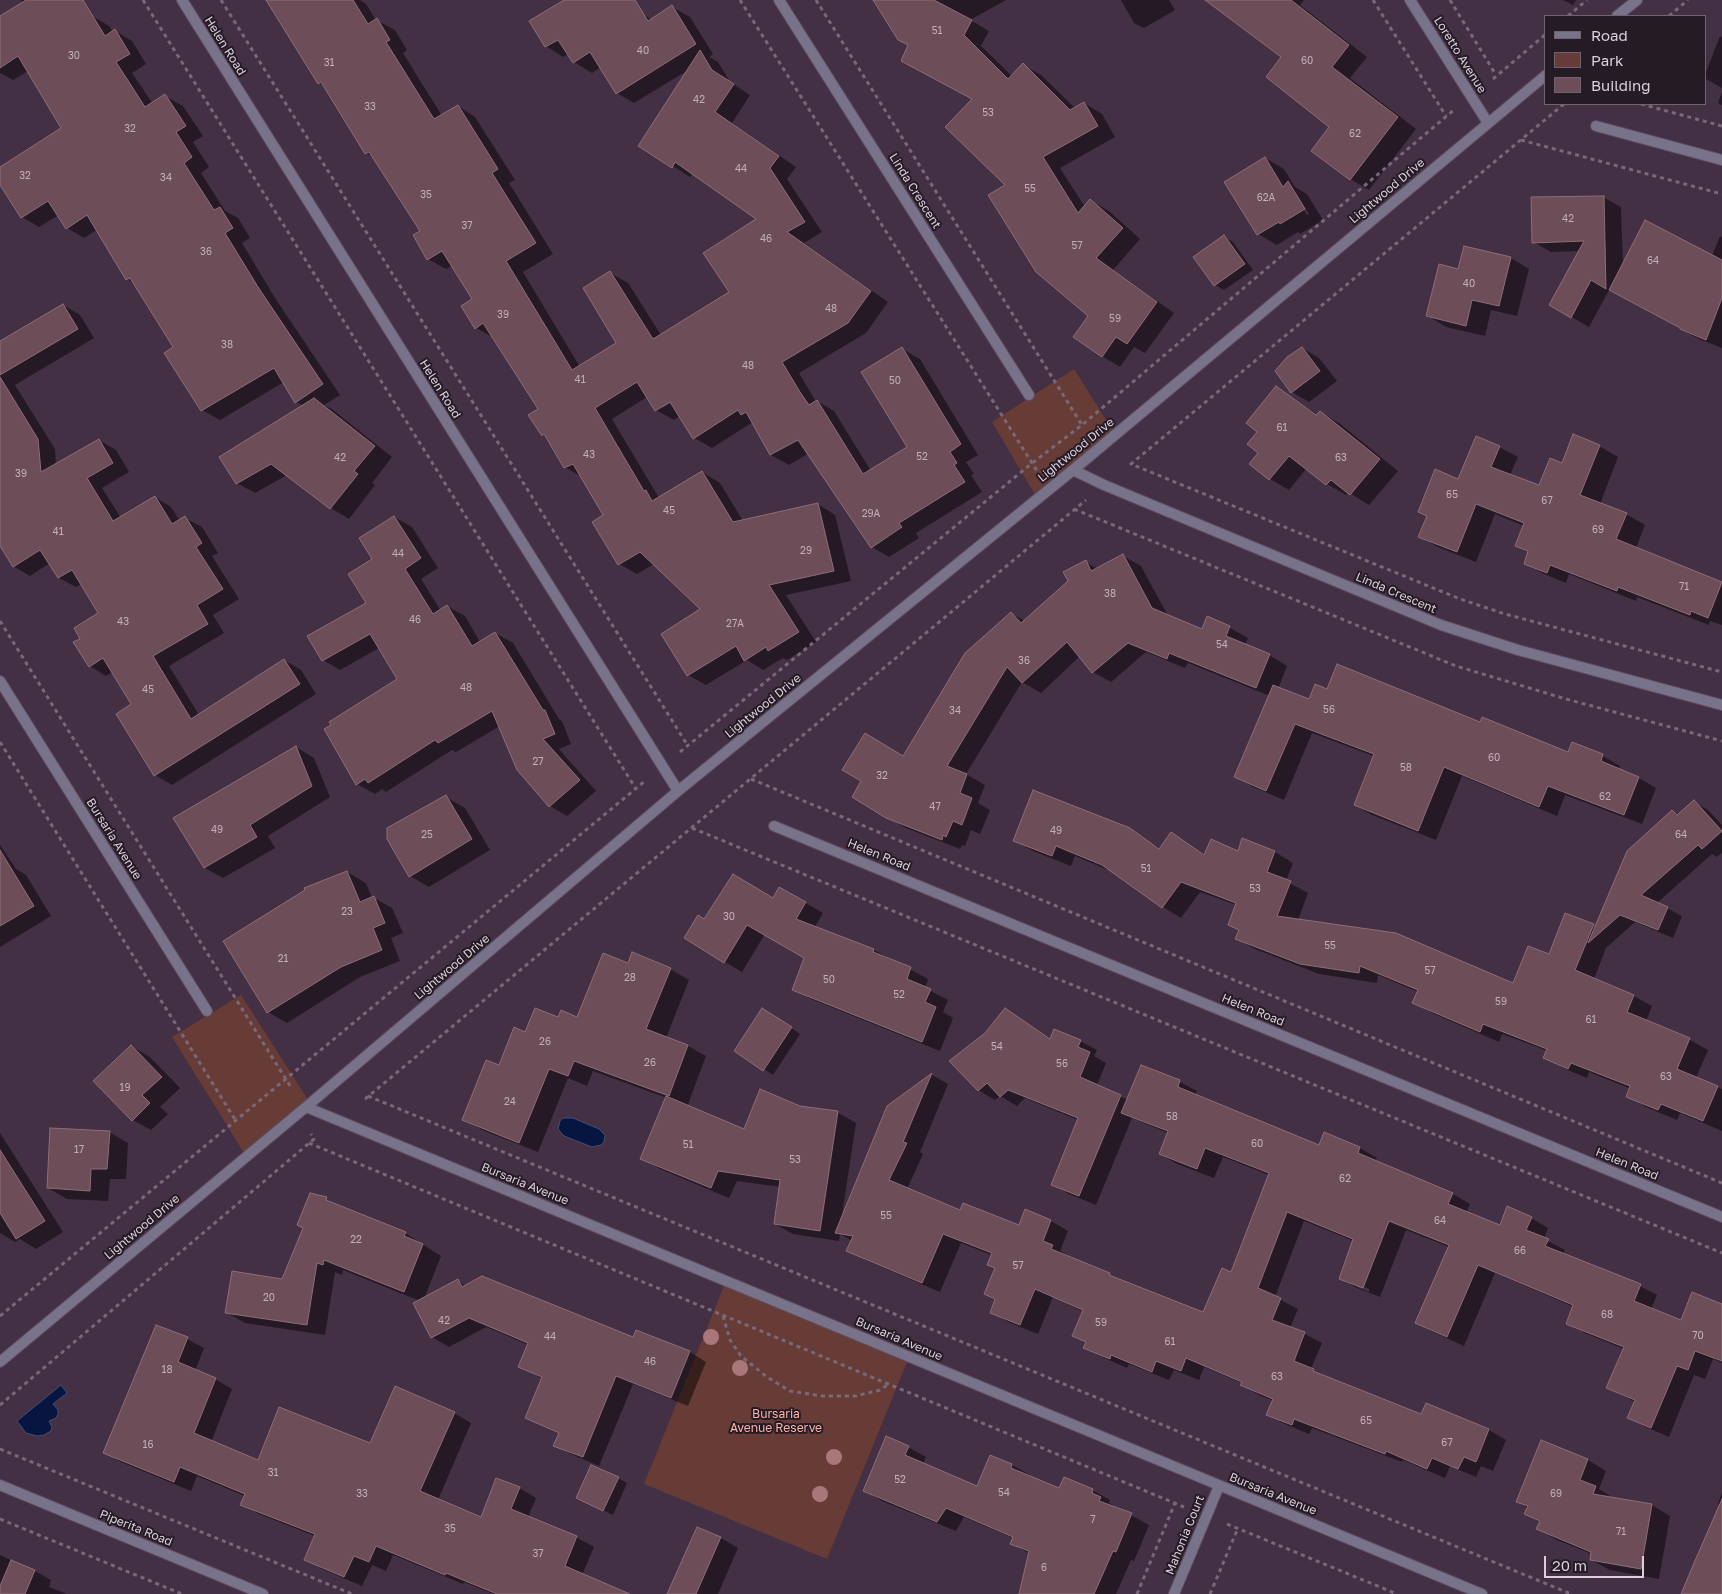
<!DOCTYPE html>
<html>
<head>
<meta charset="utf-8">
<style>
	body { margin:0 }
	#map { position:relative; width:1722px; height:1594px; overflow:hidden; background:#443044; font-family:"Golos Text",sans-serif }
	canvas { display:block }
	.legend { position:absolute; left:1544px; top:15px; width:162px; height:90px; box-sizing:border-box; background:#251b25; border:1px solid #6e636e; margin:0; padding:6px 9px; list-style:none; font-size:15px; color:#dccfdc }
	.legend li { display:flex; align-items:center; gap:10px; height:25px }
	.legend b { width:25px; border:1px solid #6e636e }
	.scale { position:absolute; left:1544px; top:1556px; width:100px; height:22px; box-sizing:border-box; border:2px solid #dccfdc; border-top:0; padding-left:6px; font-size:15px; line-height:18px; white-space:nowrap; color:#dccfdc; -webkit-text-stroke:4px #251b25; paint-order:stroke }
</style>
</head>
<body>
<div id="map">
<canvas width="1722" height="1594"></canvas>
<ul class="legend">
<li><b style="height:6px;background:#78738b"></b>Road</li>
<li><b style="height:14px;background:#673c36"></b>Park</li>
<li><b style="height:14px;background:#6d4e58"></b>Building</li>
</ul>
<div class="scale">20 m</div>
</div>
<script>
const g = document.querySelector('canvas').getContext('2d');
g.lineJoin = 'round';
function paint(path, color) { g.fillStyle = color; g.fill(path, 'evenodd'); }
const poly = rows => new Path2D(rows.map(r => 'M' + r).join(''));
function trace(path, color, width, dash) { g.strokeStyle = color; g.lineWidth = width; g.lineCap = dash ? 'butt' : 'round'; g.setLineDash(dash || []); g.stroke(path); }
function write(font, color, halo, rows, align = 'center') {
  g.font = font + ' "Golos Text",sans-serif'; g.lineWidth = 4; g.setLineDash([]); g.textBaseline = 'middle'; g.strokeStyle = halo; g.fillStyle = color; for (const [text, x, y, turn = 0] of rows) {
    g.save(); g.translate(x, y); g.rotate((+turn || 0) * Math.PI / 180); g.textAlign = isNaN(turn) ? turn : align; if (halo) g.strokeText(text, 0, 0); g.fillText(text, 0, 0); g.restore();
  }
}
const green = poly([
	[1074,369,1115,434,1037,498,992,422],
	[241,995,310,1103,246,1156,172,1037],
	[726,1281,909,1357,827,1559,644,1484]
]);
const water = poly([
	[563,1118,573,1118,599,1129,605,1135,604,1142,601,1145,592,1147,564,1136,558,1129,560,1121,563,1118],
	[61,1385,67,1393,53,1404,58,1410,58,1414,56,1418,49,1421,52,1427,51,1431,44,1435,37,1436,26,1433,17,1421,61,1385]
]);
const shadow = poly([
	[21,0,77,0,92,16,109,26,113,32,115,31,132,41,146,64,132,73,153,104,165,96,183,106,203,136,193,142,209,167,201,173,225,211,238,218,250,238,242,243,275,298,340,395,324,405,333,410,392,457,372,483,375,485,349,519,331,508,287,475,255,493,237,483,304,406,296,402,284,382,220,420,202,410,175,347,136,284,127,279,98,229,84,238,67,228,59,215,39,227,22,217,0,183,0,168,63,129,28,71,13,80,0,73,0,17,23,3],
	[267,0,360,0,366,4,376,20,395,30,407,50,403,53,442,116,458,106,475,117,515,180,509,183,553,254,523,272,580,367,618,343,610,273,628,283,661,335,730,293,758,220,693,173,690,177,673,166,690,69,634,103,617,93,601,67,592,73,574,62,568,54,563,57,546,46,567,0,627,0,643,14,652,20,672,7,690,17,713,54,709,57,718,62,730,82,750,95,732,123,796,167,787,179,822,232,804,243,888,302,866,333,799,373,815,400,834,411,871,471,909,447,902,349,920,359,978,455,966,462,974,474,971,475,982,492,916,533,919,538,889,557,872,547,809,453,789,465,771,455,753,422,712,448,694,438,680,416,674,420,656,410,647,397,612,419,659,498,702,472,720,483,743,521,818,504,835,515,851,581,786,595,816,642,787,660,783,658,763,670,747,660,706,685,688,675,702,610,654,564,637,574,619,564,605,516,582,477,565,467,548,438,542,435,540,409,494,338,476,328,474,299,453,265,446,269,428,259,421,232,375,158,366,153,326,87,319,83],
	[676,400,662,408,662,405],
	[875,0,1006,0,970,20,989,31,981,46,1012,76,1023,65,1041,75,1075,108,1084,103,1102,114,1115,137,1060,168,1085,207,1091,201,1109,211,1140,239,1113,270,1174,313,1145,353,1134,347,1120,367,1102,356,1089,316,1007,185,974,99,910,45],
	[1121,0,1169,0,1175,10,1144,28,1134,23],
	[1223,0,1304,0,1300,5,1367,57,1350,78,1416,129,1369,190,1350,179,1331,127,1283,57],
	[1563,0,1576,0,1573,5],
	[1720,36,1722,37,1722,88,1706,79,1706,72],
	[1722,92,1722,105,1718,103],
	[1265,158,1284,169,1295,187,1307,194,1323,220,1300,234,1298,232,1277,245,1258,234],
	[1293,193,1296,193,1309,214,1307,215],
	[1603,197,1621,207,1623,266,1712,256,1720,236,1722,237,1722,348,1699,339,1609,290,1589,327,1568,315,1580,251,1551,252,1533,242],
	[1224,237,1233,242,1253,270,1224,290,1215,285,1195,257],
	[1511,258,1529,269,1517,316,1491,310,1485,336,1446,327,1428,316,1459,271],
	[63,305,80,315,94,338,15,385,55,449,56,465,99,440,116,450,129,472,102,488,121,518,155,497,171,507,180,521,185,518,202,527,218,553,212,556,239,599,213,615,224,633,169,666,199,715,284,660,301,670,316,694,172,785,155,775,133,705,113,672,106,676,90,666,82,639,100,614,81,584,76,587,59,578,50,563,30,576,13,566,0,544,0,342],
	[1302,348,1319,358,1337,381,1309,402,1292,392],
	[1276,388,1318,415,1320,412,1339,423,1398,471,1369,505,1348,492,1346,495,1327,484,1307,468,1289,490,1270,479,1250,464,1260,452,1259,432],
	[1599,446,1618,457,1600,504,1626,514,1645,525,1636,548,1722,583,1722,625,1710,621,1709,625,1637,597,1636,601,1569,574,1566,583,1544,574,1525,563,1529,553,1516,545,1524,526,1495,514,1476,562,1438,547,1420,537,1459,481,1499,447,1518,457,1510,475,1540,486,1563,464],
	[394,517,412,527,438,568,421,579,441,611,447,606,465,616,480,642,495,633,513,643,559,719,562,721,571,744,559,749,596,791,567,816,550,806,500,726,456,752,452,750,386,792,382,789,375,794,357,784,399,679,379,648,340,670,323,660,368,603,374,559],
	[1123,556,1141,566,1168,616,1202,630,1207,618,1230,628,1248,638,1245,645,1269,655,1287,666,1278,689,1310,701,1328,690,1481,724,1569,754,1573,744,1603,756,1620,766,1618,770,1639,778,1656,788,1642,824,1565,795,1557,816,1462,776,1436,840,1372,815,1355,805,1374,756,1312,733,1284,800,1253,787,1236,776,1270,696,1188,663,1185,668,1146,652,1111,682,1093,672,1080,656,1041,693,1022,682,966,774,985,785,978,803,990,810,980,834,971,830,965,846,962,845,960,849,906,828,887,817,903,757,1011,613,1025,621,1069,581,1085,562,1098,569],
	[296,747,314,758,330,797,268,836,275,848,223,878,205,868],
	[446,797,465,808,490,850,429,887,410,876],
	[1694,802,1708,810,1722,825,1722,853,1717,857,1712,854,1657,903,1682,916,1673,938,1635,922,1606,948,1594,979,1634,996,1652,1006,1646,1021,1690,1040,1708,1050,1696,1078,1722,1089,1722,1131,1680,1113,1677,1120,1646,1107,1627,1096,1631,1089,1589,1072,1587,1078,1563,1068,1545,1058,1548,1051,1502,1034,1499,1042,1432,1013,1414,1002,1418,992,1378,975,1377,983,1319,974,1255,949,1237,939,1240,931,1229,925,1237,905,1200,892,1181,918,1163,907,1113,872,1075,856,1071,866,1033,851,1015,841,1130,829,1161,849,1171,834,1205,855,1238,852,1243,840,1275,852,1293,863,1286,881,1308,893,1298,920,1514,985,1550,956,1593,925,1596,927,1672,811,1679,815],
	[0,845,16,869,26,875,51,916,0,947],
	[347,872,366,883,372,898,374,898,392,908,403,933,391,938,400,961,360,977,287,1023,268,1012],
	[780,888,823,913,815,927,874,950,928,979,925,988,948,1000,943,1012,953,1018,940,1051,811,999,794,989,806,957,765,934,742,972,725,962,705,921,774,899],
	[628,965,670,969,689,980,666,1038,688,1046,706,1056,687,1107,744,1131,800,1107,837,1112,856,1123,842,1215,888,1107,932,1075,948,1084,920,1152,923,1154,907,1189,961,1212,1020,1227,1026,1211,1051,1221,1068,1231,1060,1251,1069,1256,1069,1258,1119,1280,1204,1314,1231,1273,1269,1175,1223,1157,1214,1178,1177,1164,1160,1154,1168,1133,1132,1118,1096,1205,1069,1194,1052,1184,1078,1120,1025,1098,1017,1106,1000,1096,995,1100,978,1090,986,1034,1005,1009,1051,1039,1080,1041,1097,1050,1094,1056,1106,1063,1097,1085,1128,1100,1141,1067,1180,1082,1197,1091,1195,1095,1319,1146,1324,1134,1360,1148,1377,1158,1375,1161,1453,1194,1470,1204,1466,1213,1500,1226,1531,1218,1548,1228,1544,1239,1565,1250,1563,1254,1640,1286,1657,1295,1651,1309,1681,1322,1722,1306,1722,1363,1713,1359,1705,1379,1694,1375,1669,1437,1646,1427,1629,1417,1635,1402,1608,1387,1624,1349,1585,1333,1568,1323,1574,1307,1495,1273,1464,1346,1433,1332,1416,1323,1449,1247,1406,1230,1380,1297,1357,1288,1340,1278,1354,1241,1304,1221,1275,1297,1298,1309,1290,1328,1305,1334,1322,1343,1311,1369,1328,1379,1422,1416,1427,1405,1489,1430,1506,1440,1493,1471,1481,1466,1476,1477,1450,1466,1445,1478,1403,1460,1402,1462,1312,1428,1309,1434,1285,1424,1268,1415,1274,1401,1259,1395,1242,1385,1242,1383,1204,1367,1199,1380,1174,1370,1169,1380,1129,1364,1127,1368,1102,1357,1085,1347,1087,1343,1074,1336,1084,1312,1053,1297,1038,1334,1008,1322,991,1312,996,1300,986,1294,996,1269,992,1255,961,1243,940,1292,865,1260,848,1250,852,1241,840,1234,839,1241,793,1234,775,1224,781,1187,737,1181,729,1198,660,1169,642,1158,667,1098,593,1071,587,1086,568,1078,538,1152,482,1130,463,1119,499,1067,526,1033,559,1019,578,1018],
	[1357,1284,1369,1289,1369,1292,1357,1287],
	[772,1014,800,1034,773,1075,735,1050],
	[131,1046,150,1057,180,1088,160,1107,168,1114,151,1130,133,1120],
	[109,1132,128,1143,126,1179,110,1179,108,1201,67,1199,48,1188],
	[0,1133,63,1232,36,1249,20,1239,15,1242,0,1233],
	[326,1199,341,1207,405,1233,441,1256,424,1299,458,1281,466,1286,634,1338,690,1352,706,1362,688,1406,633,1384,599,1466,571,1454,555,1445,559,1434,526,1418,543,1379,520,1367,529,1345,486,1327,449,1347,432,1337,420,1301,343,1270,342,1275,335,1272,325,1335,245,1323,226,1312,283,1280],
	[187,1339,204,1348,195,1371,215,1379,232,1389,211,1442,259,1462,371,1445,454,1413,471,1423,438,1500,482,1518,519,1488,536,1498,528,1517,576,1537,594,1547,582,1575,628,1594,493,1594,464,1582,463,1584,393,1555,386,1571,372,1565,362,1586,322,1569,305,1559,315,1536,259,1514,242,1505,245,1496,197,1476,191,1491,121,1462,104,1452],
	[1541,1442,1588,1460,1606,1471,1599,1489,1615,1499,1652,1505,1670,1516,1659,1579,1610,1570,1591,1560,1592,1554,1557,1540,1538,1529,1541,1523,1526,1514,1528,1508,1517,1501],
	[908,1447,926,1457,923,1464,978,1487,991,1457,1012,1465,1030,1475,1029,1477,1060,1489,1092,1490,1110,1500,1109,1503,1149,1525,1134,1561,1131,1560,1116,1594,1020,1594,1030,1554,1011,1543,1013,1538,964,1517,956,1531,882,1501,865,1491],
	[618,1478,627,1483,613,1515,587,1503],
	[1722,1492,1722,1594,1682,1594,1720,1506,1718,1504],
	[697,1528,721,1538,738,1548,718,1594,668,1594],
	[0,1555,35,1571,51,1580,49,1587,67,1594,4,1594,0,1592]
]);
const building = poly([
	[26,0,83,0,105,36,115,29,130,54,116,62,145,107,165,94,186,126,176,132,192,157,184,163,214,210,220,207,233,228,225,233,258,287,323,384,295,403,274,368,201,411,164,353,173,347,130,278,126,280,87,215,66,229,48,201,21,218,0,185,0,167,61,128,18,56,0,68,0,16,26,0],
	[266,0,353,0,368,24,377,18,390,40,386,42,434,119,458,105,498,169,492,173,536,243,506,261,572,370,616,343,583,288,610,271,653,339,729,292,703,253,756,219,675,162,672,168,638,146,700,50,712,70,734,84,715,112,779,156,770,168,805,222,787,232,871,291,848,323,782,362,800,392,809,405,817,400,863,474,907,447,861,372,902,347,961,444,950,452,957,463,954,465,965,482,899,523,902,527,871,548,798,440,770,455,746,412,741,415,738,410,693,439,670,402,655,411,637,382,595,408,644,491,646,490,652,501,702,471,733,522,818,503,834,571,769,585,799,632,768,651,766,647,744,661,736,646,687,676,661,634,700,609,640,552,618,565,592,522,603,515,573,464,564,468,544,434,542,436,528,415,538,409,483,323,475,329,461,306,472,299,442,251,427,260,413,235,420,231,369,152,365,154,321,82,318,84,266,0],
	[564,0,635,0,648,21,672,5,696,44,616,94,590,52,573,63,558,40,545,47,529,21,564,0],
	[873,0,934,0,972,20,964,35,1008,79,1023,63,1070,110,1084,102,1098,126,1043,157,1078,213,1090,199,1123,228,1096,258,1157,302,1127,344,1116,337,1102,357,1073,337,1088,316,1036,272,988,195,1005,185,945,127,972,99,901,61,908,45,898,40,873,0],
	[1205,0,1291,0,1349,45,1332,67,1398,117,1350,180,1311,151,1329,127,1266,77,1281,57,1205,0],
	[1265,157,1283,187,1288,181,1305,209,1280,224,1279,222,1257,235,1224,182,1265,157],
	[1604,196,1606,289,1591,280,1571,318,1549,305,1584,241,1532,243,1531,197,1604,196],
	[1645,220,1722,260,1722,298,1706,340,1680,329,1680,328,1609,290,1645,220],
	[1224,235,1245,264,1214,286,1193,257,1224,235],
	[1464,246,1511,257,1499,306,1472,300,1466,326,1426,316,1439,264,1458,269,1464,246],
	[63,304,78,329,0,375,0,341,63,304],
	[1302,347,1320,371,1291,393,1275,371,1287,357,1302,347],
	[0,377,38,439,41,472,99,439,113,463,87,478,113,521,155,496,172,524,185,516,202,543,196,547,223,589,197,605,208,624,153,656,191,719,284,659,300,684,154,776,116,714,131,704,103,658,89,667,73,642,80,639,74,628,98,613,72,570,58,578,40,550,13,567,0,546,0,377],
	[1276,386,1316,415,1320,411,1380,459,1350,495,1331,480,1326,485,1289,456,1269,480,1249,464,1258,453,1247,444,1257,432,1246,423,1276,386],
	[314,398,375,446,354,471,358,474,330,509,271,464,236,484,219,457,314,398],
	[1573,434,1600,445,1580,495,1627,513,1616,539,1722,582,1708,618,1691,611,1690,615,1618,587,1617,591,1550,565,1547,573,1524,564,1528,551,1515,546,1524,523,1476,504,1457,552,1418,537,1427,516,1418,512,1435,469,1458,479,1476,436,1500,446,1491,467,1539,485,1550,458,1562,463,1573,434],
	[394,516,421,558,405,569,433,614,447,605,472,646,495,632,543,710,545,710,555,734,543,739,580,780,549,807,517,770,492,711,438,743,435,740,368,783,365,779,356,785,324,729,331,725,329,722,397,679,370,634,322,661,307,636,366,603,348,574,372,559,359,538,394,516],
	[1123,554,1152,608,1202,629,1207,616,1230,626,1226,636,1270,654,1256,688,1169,653,1167,659,1128,643,1092,673,1067,642,1022,683,1007,667,947,766,967,774,960,793,972,798,962,825,953,821,946,837,943,835,942,840,886,818,852,797,861,781,842,770,865,733,903,756,965,653,1011,612,1021,623,1068,581,1063,572,1086,560,1091,571,1123,554],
	[1337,664,1480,722,1482,717,1568,752,1572,742,1603,754,1601,761,1639,777,1624,815,1548,786,1539,807,1444,767,1418,831,1354,805,1374,754,1295,724,1266,791,1234,777,1273,685,1309,699,1315,684,1327,689,1337,664],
	[296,746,312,786,250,825,257,837,204,868,173,818,296,746],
	[1033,790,1130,828,1159,849,1171,832,1204,855,1211,839,1238,851,1242,838,1275,851,1267,872,1291,881,1277,916,1396,933,1513,983,1528,946,1549,954,1565,913,1594,924,1575,970,1634,995,1627,1012,1690,1038,1677,1069,1718,1086,1703,1121,1661,1104,1658,1110,1626,1097,1630,1086,1571,1063,1568,1069,1543,1058,1547,1049,1483,1024,1480,1032,1412,1003,1418,990,1360,966,1359,973,1300,964,1235,939,1239,930,1228,925,1236,903,1181,882,1162,908,1102,865,1056,846,1052,856,1013,841,1033,790],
	[446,795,472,839,409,877,387,839,387,828,446,795],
	[1694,800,1722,831,1702,849,1698,845,1641,895,1668,907,1658,930,1620,915,1588,943,1627,851,1672,810,1677,815,1694,800],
	[0,850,34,906,0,926,0,850],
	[347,871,360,902,374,896,385,923,373,928,382,950,341,967,267,1013,223,941,305,890,304,888,347,871],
	[733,874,773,898,779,887,806,902,796,919,874,949,873,952,911,967,907,979,931,989,925,1002,936,1007,922,1042,792,990,804,958,747,925,724,963,684,938,698,915,704,919,733,874],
	[632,952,671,968,646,1029,688,1045,669,1096,574,1061,568,1076,549,1069,519,1143,462,1120,486,1060,499,1065,514,1027,525,1032,535,1008,558,1017,561,1010,577,1017,603,953,628,963,632,952],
	[762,1008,792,1027,763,1071,734,1051,762,1008],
	[1005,1008,1050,1039,1054,1029,1081,1040,1078,1047,1090,1052,1080,1077,1121,1095,1079,1196,1051,1185,1078,1118,1008,1090,1000,1097,987,1083,978,1091,949,1061,985,1033,1005,1008],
	[131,1045,162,1077,142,1095,150,1103,132,1121,93,1081,131,1045],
	[1141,1065,1180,1080,1178,1087,1319,1145,1324,1132,1360,1147,1358,1153,1453,1193,1448,1204,1500,1225,1507,1206,1532,1217,1526,1230,1549,1239,1545,1246,1641,1284,1634,1301,1681,1320,1692,1292,1722,1304,1722,1361,1695,1351,1688,1370,1677,1366,1651,1428,1627,1418,1635,1400,1606,1388,1624,1347,1566,1324,1573,1305,1478,1265,1447,1337,1415,1323,1449,1245,1389,1221,1363,1288,1339,1279,1353,1239,1287,1212,1258,1288,1281,1298,1272,1320,1305,1332,1294,1361,1314,1369,1313,1371,1421,1414,1426,1403,1489,1429,1476,1462,1464,1457,1458,1469,1432,1458,1427,1469,1386,1451,1385,1454,1294,1419,1292,1425,1266,1415,1273,1399,1240,1385,1242,1382,1186,1358,1181,1371,1156,1361,1152,1372,1111,1355,1110,1359,1083,1348,1086,1342,1072,1336,1083,1310,1035,1289,1020,1325,990,1313,995,1299,984,1294,995,1268,987,1265,992,1253,943,1234,922,1283,846,1251,853,1236,835,1233,887,1106,932,1073,903,1142,907,1143,889,1180,960,1210,963,1203,1019,1225,1025,1209,1051,1220,1043,1241,1053,1245,1051,1249,1110,1273,1109,1275,1203,1312,1222,1268,1231,1272,1269,1173,1205,1148,1197,1169,1159,1154,1168,1131,1121,1113,1141,1065],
	[760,1089,800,1106,838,1111,820,1231,774,1224,780,1180,718,1171,711,1188,640,1159,666,1096,744,1129,760,1089],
	[50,1128,110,1131,107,1169,91,1169,90,1191,47,1188,50,1128],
	[0,1150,45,1221,16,1239,0,1213,0,1150],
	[310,1193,327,1197,326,1200,406,1232,404,1236,423,1244,404,1292,324,1260,323,1265,317,1263,307,1325,225,1313,232,1271,282,1279,303,1228,297,1225,310,1193],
	[482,1276,633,1337,636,1330,690,1351,671,1398,616,1376,583,1457,553,1446,559,1433,525,1418,542,1377,518,1367,528,1343,469,1318,431,1338,413,1303,458,1279,462,1287,482,1276],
	[156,1325,188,1337,178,1362,216,1378,194,1433,258,1460,279,1407,370,1443,395,1386,455,1412,420,1491,481,1517,496,1478,520,1487,511,1509,577,1536,565,1566,630,1594,497,1594,446,1573,445,1575,376,1546,369,1562,354,1556,344,1577,304,1560,315,1534,240,1505,245,1494,180,1467,174,1482,103,1453,156,1325],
	[886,1436,909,1446,905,1455,977,1486,990,1455,1012,1464,1011,1468,1059,1488,1064,1477,1093,1489,1092,1493,1101,1497,1099,1501,1132,1513,1116,1552,1113,1551,1094,1594,1019,1594,1029,1551,1010,1544,1013,1537,946,1508,937,1522,863,1491,886,1436],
	[1541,1440,1588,1459,1580,1480,1596,1486,1593,1494,1652,1504,1641,1569,1590,1560,1591,1552,1536,1529,1540,1521,1524,1514,1528,1506,1516,1502,1541,1440],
	[591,1465,619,1477,603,1511,576,1498,591,1465],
	[1722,1499,1722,1594,1681,1594,1694,1563,1722,1499],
	[697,1527,721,1537,696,1594,667,1594,697,1527],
	[11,1560,35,1570,25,1594,0,1594,0,1586,11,1560]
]);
const path = poly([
	[143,0,636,789],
	[221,0,688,746],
	[740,0,1037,471],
	[816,0,1082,425],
	[1373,0,1446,116],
	[1450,0,1496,75],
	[1568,16,1587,0],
	[1669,16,1688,0],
	[1493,79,1546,34],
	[1564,104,1131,464,1460,599,1505,614,1722,672],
	[1641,104,1722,126],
	[1521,140,1722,194],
	[1074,509,1456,666,1566,699,1722,741],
	[0,621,292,1089],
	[0,742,236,1121],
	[680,752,1031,464,1082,425,1455,109],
	[751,779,1722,1183],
	[692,828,1722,1253],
	[368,1096,1571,1594],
	[365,1099,1086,500],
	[309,1143,1184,1507],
	[0,1316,645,781],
	[723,1316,730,1340,741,1356,767,1377,790,1391,822,1396,856,1396,880,1390,889,1384],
	[0,1405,314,1139,311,1134],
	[0,1449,352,1594],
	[0,1519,182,1594],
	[1227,1524,1397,1594],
	[1137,1594,1175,1503],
	[1210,1594,1238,1528]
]);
const street = poly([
	[182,0,678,791],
	[779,0,1029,395],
	[1410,0,1488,123],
	[1617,16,1637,0],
	[1596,126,1722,160],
	[1073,470,1104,485,1441,625,1518,650,1722,705],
	[0,681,207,1011],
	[774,826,1722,1217],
	[306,1107,1482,1594],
	[0,1362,306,1107,678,791,1073,470,1546,75],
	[0,1485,263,1594],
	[1174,1594,1219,1486]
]);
const trees = [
	[711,1337],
	[740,1368],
	[834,1457],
	[820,1494]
];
const numberNames = [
	["51",937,31],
	["40",643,51],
	["30",74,56],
	["60",1307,61],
	["31",329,63],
	["42",699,100],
	["33",370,107],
	["53",988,113],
	["32",130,129],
	["62",1355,134],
	["44",741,169],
	["32",25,176],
	["34",166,178],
	["55",1030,189],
	["35",426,195],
	["62A",1266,198],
	["42",1568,219],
	["37",467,226],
	["46",766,239],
	["57",1077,246],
	["36",206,252],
	["64",1653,261],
	["40",1469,284],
	["48",831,309],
	["39",503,315],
	["59",1115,319],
	["38",227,345],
	["48",748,366],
	["41",580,380],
	["50",895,381],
	["61",1282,428],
	["43",589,455],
	["52",922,457],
	["42",340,458],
	["63",1341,458],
	["39",21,474],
	["65",1452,495],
	["67",1547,501],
	["45",669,511],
	["29A",871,514],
	["69",1598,530],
	["41",58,532],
	["29",806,551],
	["44",398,554],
	["71",1684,587],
	["38",1110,594],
	["46",415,620],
	["43",123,622],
	["27A",735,624],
	["54",1222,645],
	["36",1024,661],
	["48",466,688],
	["45",148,690],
	["56",1329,710],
	["34",955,711],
	["60",1494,758],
	["27",538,762],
	["58",1406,768],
	["32",882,776],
	["62",1605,797],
	["47",935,807],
	["49",217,830],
	["49",1056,831],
	["25",427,835],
	["64",1681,835],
	["51",1146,869],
	["53",1255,889],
	["23",347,912],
	["30",729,917],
	["55",1330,946],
	["21",283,959],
	["57",1430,971],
	["28",630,978],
	["50",829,980],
	["52",899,995],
	["59",1501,1002],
	["61",1591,1020],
	["26",545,1042],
	["54",997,1047],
	["26",650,1063],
	["56",1062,1064],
	["63",1666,1077],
	["19",125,1088],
	["24",510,1102],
	["58",1172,1117],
	["60",1257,1144],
	["51",688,1145],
	["17",79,1150],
	["53",795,1160],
	["62",1345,1179],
	["55",886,1216],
	["64",1440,1221],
	["22",356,1240],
	["66",1520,1251],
	["57",1018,1266],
	["20",269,1298],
	["68",1607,1315],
	["42",444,1321],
	["59",1101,1323],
	["70",1698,1336],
	["44",550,1337],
	["61",1170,1342],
	["46",650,1362],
	["18",167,1370],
	["63",1277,1377],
	["65",1366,1421],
	["67",1447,1443],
	["16",148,1445],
	["31",273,1473],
	["52",900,1480],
	["54",1004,1493],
	["33",362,1494],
	["69",1556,1494],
	["7",1093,1520],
	["35",450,1529],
	["71",1621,1532],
	["37",538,1554],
	["6",1044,1568]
];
const streetNames = [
	["Helen Road",225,46,58],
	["Loretto Avenue",1460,55,58],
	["Linda Crescent",915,191,58],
	["Lightwood Drive",1387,191,-40],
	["Helen Road",440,389,58],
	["Lightwood Drive",1076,450,-39],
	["Linda Crescent",1396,593,23],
	["Lightwood Drive",763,706,-39],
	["Bursaria Avenue",114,839,58],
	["Helen Road",879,855,22],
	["Lightwood Drive",452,967,-40],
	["Helen Road",1253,1010,22],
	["Helen Road",1627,1164,22],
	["Bursaria Avenue",525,1184,22],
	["Lightwood Drive",142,1227,-40],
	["Bursaria Avenue",899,1339,23],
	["Bursaria Avenue",1273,1494,22],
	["Piperita Road",136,1528,22],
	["Mahonia Court",1185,1535,-68]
];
const parkNames = [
	["Bursaria",776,1414],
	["Avenue Reserve",776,1428]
];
paint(green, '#673c36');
paint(water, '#061640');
trace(water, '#464e6f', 1);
paint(shadow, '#0007');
paint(building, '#6d4e58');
trace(building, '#8e6d78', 1);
trace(street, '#5f4d5f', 12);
trace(path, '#796879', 3, [4, 4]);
trace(street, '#78738b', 10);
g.fillStyle = '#a97779';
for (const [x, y] of trees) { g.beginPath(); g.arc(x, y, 8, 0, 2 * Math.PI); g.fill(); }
write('10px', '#c0afbb', null, numberNames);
write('12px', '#dccfdc', '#251b25', streetNames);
write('12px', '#fcb1a5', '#251b25', parkNames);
</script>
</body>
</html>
